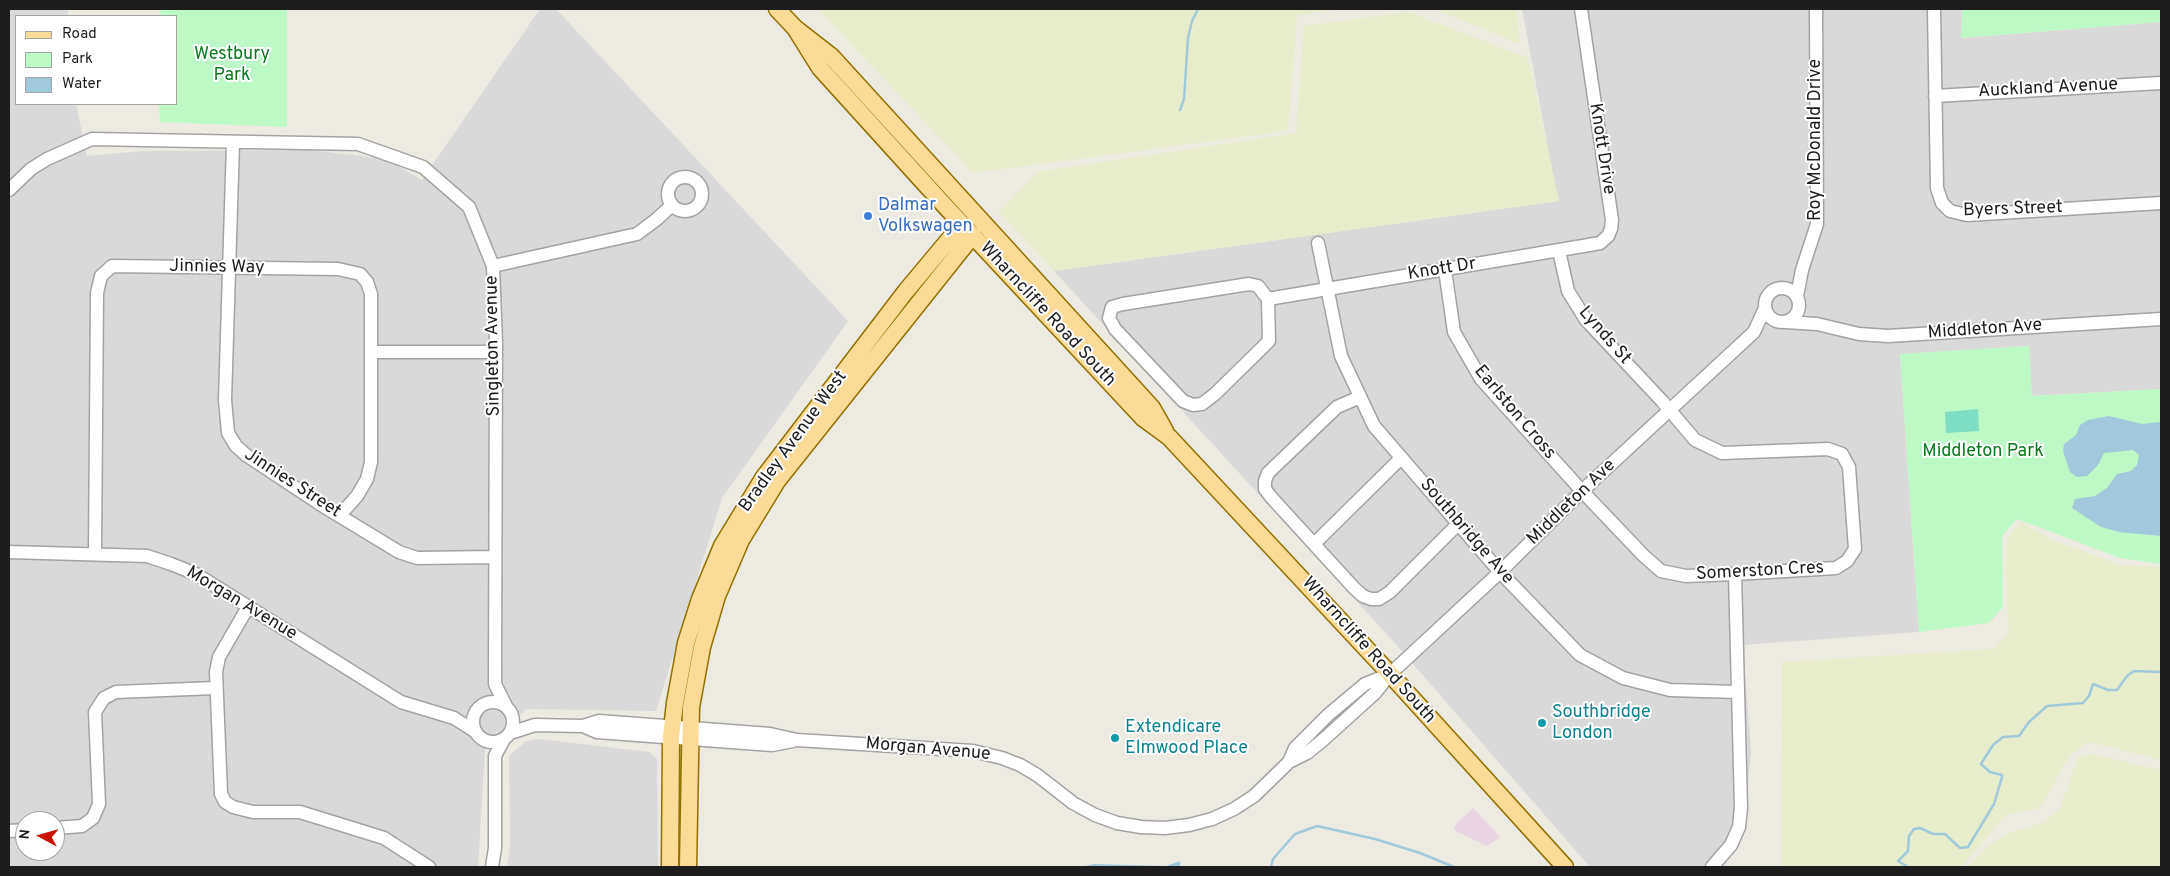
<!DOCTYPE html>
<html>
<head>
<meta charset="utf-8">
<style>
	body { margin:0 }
	#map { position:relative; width:2170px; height:876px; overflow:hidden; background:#edeae1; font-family:Overpass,sans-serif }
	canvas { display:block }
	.frame { position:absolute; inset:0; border:10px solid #1c1c1c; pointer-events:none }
	.legend { position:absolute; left:15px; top:15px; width:162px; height:90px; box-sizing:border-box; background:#fff; border:1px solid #a4a4a4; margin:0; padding:6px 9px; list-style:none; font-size:15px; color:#1c1c1c }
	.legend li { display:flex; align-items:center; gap:10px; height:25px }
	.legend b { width:25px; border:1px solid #a4a4a4 }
	.north { position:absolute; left:15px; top:811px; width:50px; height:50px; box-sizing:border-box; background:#fff; border:1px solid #a4a4a4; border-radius:50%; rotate:276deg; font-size:14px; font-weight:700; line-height:20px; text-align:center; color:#1c1c1c }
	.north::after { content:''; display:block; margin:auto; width:18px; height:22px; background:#c71300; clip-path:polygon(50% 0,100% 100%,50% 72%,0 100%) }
</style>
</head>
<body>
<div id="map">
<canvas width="2170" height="876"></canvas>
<div class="frame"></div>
<ul class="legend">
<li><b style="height:6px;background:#fcda98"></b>Road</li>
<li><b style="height:14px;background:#bcf9c7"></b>Park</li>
<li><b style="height:14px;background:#a1c9dc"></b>Water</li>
</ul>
<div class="north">N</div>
</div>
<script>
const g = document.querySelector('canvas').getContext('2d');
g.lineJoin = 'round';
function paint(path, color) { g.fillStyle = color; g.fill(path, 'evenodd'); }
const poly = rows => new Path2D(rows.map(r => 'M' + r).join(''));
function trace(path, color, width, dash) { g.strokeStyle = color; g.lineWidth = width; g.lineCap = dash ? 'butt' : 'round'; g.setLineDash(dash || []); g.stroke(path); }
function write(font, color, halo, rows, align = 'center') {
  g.font = font + ' Overpass,sans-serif'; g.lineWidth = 4; g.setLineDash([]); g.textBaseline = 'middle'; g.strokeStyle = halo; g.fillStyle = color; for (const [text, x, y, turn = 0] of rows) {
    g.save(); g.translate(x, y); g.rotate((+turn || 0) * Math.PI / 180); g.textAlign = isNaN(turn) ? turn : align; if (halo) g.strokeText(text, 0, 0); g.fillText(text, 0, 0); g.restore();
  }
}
const residential = poly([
	[9,9,68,9,68,16,16,16,16,104,76,104,87,156,143,151,310,150,386,159,422,180,540,9,556,9,848,321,722,498,656,711,526,709,485,750,478,867,9,867],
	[25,821,55,821,55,851,25,851],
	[1522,9,1962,9,1962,38,2161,22,2161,389,2031,396,2029,346,1900,354,1919,632,1743,645,1751,752,1744,825,1712,867,1590,867,1393,641,1054,271,1558,201],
	[540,739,649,752,657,759,658,867,507,867,510,847,509,756,526,741]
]);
const industrial = poly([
	[1473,808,1500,837,1487,846,1454,830,1456,824]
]);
const farmland = poly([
	[818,9,1341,9,1297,15,1288,131,973,173],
	[1435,9,1516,9,1520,44],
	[1409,12,1528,58,1559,201,1054,271,999,212,1037,172,1296,133,1304,26],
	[2020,522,2053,540,2119,565,2161,567,2161,760,2089,742,2071,754,2039,809,2006,815,1961,867,1781,867,1782,662,1993,649,2009,632,2005,566,2007,540],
	[2091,754,2161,770,2161,867,1968,867,1988,846,2007,834,2042,823,2060,809,2078,757]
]);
const park = poly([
	[161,9,287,9,287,127,160,122,159,104,176,104,176,16,160,16],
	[1962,9,2161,9,2161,22,1961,38],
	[2029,346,2032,396,2161,389,2161,564,2120,558,2017,519,2002,536,2003,607,1989,623,1919,632,1900,354]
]);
const pitch = poly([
	[1978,409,1979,431,1946,433,1945,412]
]);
const water = poly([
	[2109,416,2142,424,2161,422,2161,536,2119,532,2101,527,2072,508,2075,499,2095,496,2107,488,2117,474,2131,471,2137,465,2139,455,2133,450,2104,453,2098,465,2087,476,2077,477,2070,472,2063,451,2064,444,2076,435,2080,425,2088,420],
	[1180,861,1180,867,1080,867,1094,864,1166,866]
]);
const stream = poly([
	[1180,110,1184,99,1188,38,1192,21,1198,9],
	[1271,867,1273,859,1295,834,1317,826,1375,839,1420,853,1454,867],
	[1908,867,1898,861,1908,851,1909,836,1914,829,1920,828,1933,834,1945,834,1960,848,1968,847,1994,804,2002,777,2002,775,1990,772,1981,764,1993,745,2003,737,2019,736,2029,722,2047,706,2083,703,2089,696,2093,684,2108,690,2117,690,2127,676,2134,671,2161,672]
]);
const minor = poly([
	[1934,9,1937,188,1942,203,1950,211,1967,215,2161,203],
	[1935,96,2161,83],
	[233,143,225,400,228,433,236,446,246,455,320,504,399,552,417,558,495,557],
	'668 194a17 17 0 1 1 34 0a17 17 0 1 1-34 0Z',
	[9,190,31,169,47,159,92,139,358,144,423,167,469,207,493,266,496,343,495,684,506,706],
	[1318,243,1341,356,1374,426,1500,572,1580,655,1623,678,1670,690,1737,692],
	[493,266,637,234,657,219,672,205],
	[1445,270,1454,332,1481,379,1582,491,1643,555,1661,571,1686,576,1735,574,1836,568,1847,561,1855,549,1849,467,1842,454,1828,449,1722,453,1695,440,1662,401,1586,320,1568,291,1559,251],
	'1765 305a17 17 0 1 1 34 0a17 17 0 1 1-34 0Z',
	[1797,296,1802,270,1817,224,1816,9],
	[1268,299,1269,341,1215,394,1202,404,1193,405,1183,401,1115,329,1109,318,1112,307,1123,304,1249,284,1258,286,1268,299,1583,246,1600,243,1608,236,1611,229,1612,220,1581,9],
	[1786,322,1817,324,1859,334,1888,336,2161,319],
	[371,352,496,352],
	[1360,397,1337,407,1268,473,1265,481,1265,489,1271,497,1354,588,1363,596,1371,599,1379,599,1390,592,1458,524],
	[1314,544,1401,458],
	[9,552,147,556,171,564,196,574,401,702,454,718,476,732],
	[95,554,97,293,101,276,112,266,338,269,360,274,367,282,371,294,371,462,367,479,357,496,340,515],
	[248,607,219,657,216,672,221,794,225,802,233,807,253,812,300,812,384,838,429,867],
	'473 722a20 20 0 1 1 40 0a20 20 0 1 1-40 0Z',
	[583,726,597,732,772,745,793,741],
	[510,733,535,725,583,726,599,721,770,734,797,740,973,751,1002,758,1020,765,1037,775,1073,803,1095,815,1117,823,1141,827,1165,828,1189,825,1212,819,1234,809,1254,796,1289,762,1307,753,1323,740,1375,693,1390,674,1500,572,1582,491,1754,332,1765,308],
	[1289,762,1295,748,1328,715,1365,684,1390,674],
	[55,828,82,826,93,818,99,804,95,712,104,698,116,692,215,688],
	[9,831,25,830],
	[492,867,495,848,495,756,504,739],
	[1712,867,1731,845,1739,827,1741,807,1735,574]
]);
const major = poly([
	[777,9,795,28,831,56,1152,408,1165,431],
	[795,28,820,68,946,207,1143,418,1169,437,1390,674,1565,867],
	[670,867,671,737,675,703,686,643,700,599,722,546,764,477,906,291,962,224],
	[688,867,691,707,702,647,717,596,741,540,777,481,973,235]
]);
const markers = [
	[868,216,5,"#3f7fe0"],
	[1542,723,5,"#0f9aa8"],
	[1115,738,5,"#0f9aa8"]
];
const parkNames = [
	["Westbury",232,55],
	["Park",232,76],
	["Middleton Park",1983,452]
];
const streetNames = [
	["Auckland Avenue",2048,89,-3],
	["Roy McDonald Drive",1816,140,-90],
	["Knott Drive",1601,149,81],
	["Byers Street",2013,210,-2],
	["Jinnies Way",217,268,1],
	["Knott Dr",1442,270,-9],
	["Wharncliffe Road South",1047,315,47],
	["Middleton Ave",1985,330,-4],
	["Lynds St",1604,336,49],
	["Singleton Avenue",494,346,-91],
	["Earlston Cross",1514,413,50],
	["Bradley Avenue West",794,442,-54],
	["Jinnies Street",292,484,33],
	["Middleton Ave",1572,503,-44],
	["Southbridge Ave",1466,532,49],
	["Somerston Cres",1760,572,-3],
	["Morgan Avenue",241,604,31],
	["Wharncliffe Road South",1368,651,48],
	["Morgan Avenue",928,750,5]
];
const shopNames = [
	["Dalmar",878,206],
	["Volkswagen",878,227]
];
const cultureNames = [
	["Southbridge",1552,713],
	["London",1552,734],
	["Extendicare",1125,728],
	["Elmwood Place",1125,749]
];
paint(residential, '#dad9d9');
paint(industrial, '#e7d3e1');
paint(farmland, '#e7edcc');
paint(park, '#bcf9c7');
paint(pitch, '#7eddc2');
paint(water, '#a1c9dc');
trace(stream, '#a1c9dc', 2.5);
trace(minor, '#a3a3a3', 15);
trace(major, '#937100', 19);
trace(minor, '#fff', 12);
trace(major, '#fcda98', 16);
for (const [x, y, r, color] of markers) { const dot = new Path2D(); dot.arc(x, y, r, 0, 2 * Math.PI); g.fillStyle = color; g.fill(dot); trace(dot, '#fff', 2); }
write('18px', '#0b791e', '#fff', parkNames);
write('18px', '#1c1c1c', '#fff', streetNames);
write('18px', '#366cbe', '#fff', shopNames, 'left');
write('18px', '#0d838f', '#fff', cultureNames, 'left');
</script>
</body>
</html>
